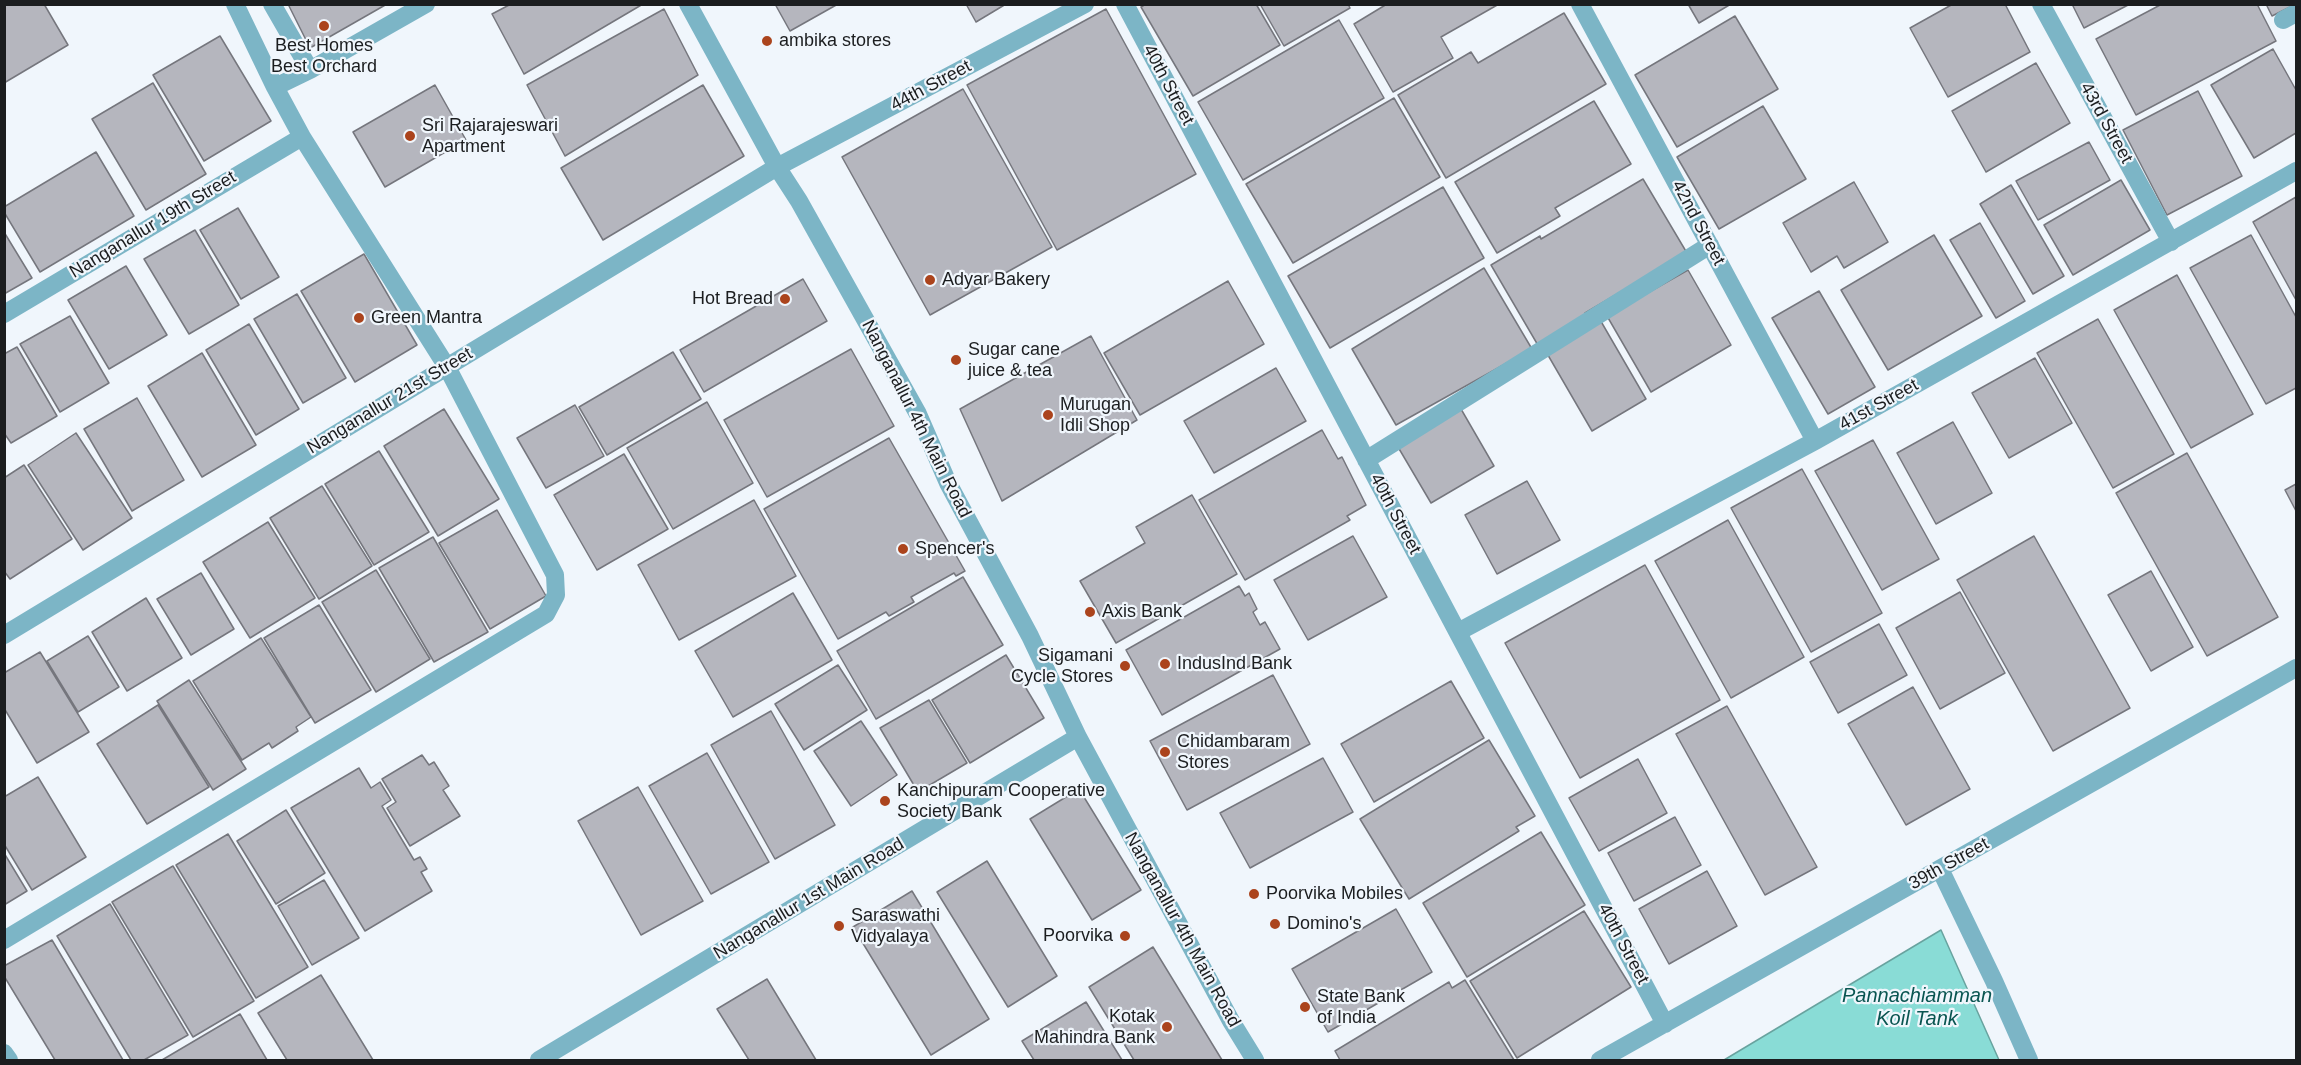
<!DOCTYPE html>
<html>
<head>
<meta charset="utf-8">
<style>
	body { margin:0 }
	#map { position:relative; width:2301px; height:1065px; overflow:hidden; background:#f0f6fc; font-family:Helvetica,sans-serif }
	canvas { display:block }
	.frame { position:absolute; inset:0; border:6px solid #1b1d1f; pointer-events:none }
</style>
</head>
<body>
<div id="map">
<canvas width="2301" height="1065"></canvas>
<div class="frame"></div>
</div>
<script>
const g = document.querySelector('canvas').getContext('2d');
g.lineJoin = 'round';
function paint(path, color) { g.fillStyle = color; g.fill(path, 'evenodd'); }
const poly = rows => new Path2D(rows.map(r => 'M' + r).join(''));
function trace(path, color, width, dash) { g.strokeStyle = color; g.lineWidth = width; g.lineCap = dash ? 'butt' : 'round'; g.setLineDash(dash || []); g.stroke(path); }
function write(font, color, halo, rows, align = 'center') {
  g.font = font + ' Helvetica,sans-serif'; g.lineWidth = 4.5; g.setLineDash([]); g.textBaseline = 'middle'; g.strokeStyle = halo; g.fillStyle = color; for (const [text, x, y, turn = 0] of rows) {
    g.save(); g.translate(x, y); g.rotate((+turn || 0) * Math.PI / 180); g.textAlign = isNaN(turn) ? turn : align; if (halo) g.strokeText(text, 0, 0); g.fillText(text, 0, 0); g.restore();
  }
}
const water = poly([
	[1941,930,1999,1060,1724,1060,1941,930]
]);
const building = poly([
	[4,4,44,4,68,45,4,83,4,4],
	[288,4,387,4,310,48,288,4],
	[511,4,643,4,524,74,492,14,511,4],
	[775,4,838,4,790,31,775,4],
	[966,4,1006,4,976,22,966,4],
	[1146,4,1256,4,1280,45,1193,96,1141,7,1146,4],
	[1260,4,1348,4,1350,8,1284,46,1260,4],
	[1387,4,1499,4,1441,37,1453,58,1393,92,1354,24,1387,4],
	[1688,4,1731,4,1699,23,1688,4],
	[1953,4,2005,4,2030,52,1948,97,1910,28,1953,4],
	[2072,4,2130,4,2084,28,2072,4],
	[2162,4,2257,4,2276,41,2136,115,2096,39,2162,4],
	[2266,4,2296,4,2272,16,2266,4],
	[664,9,698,75,565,156,527,85,664,9],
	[1106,9,1196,174,1057,250,967,85,1106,9],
	[1564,13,1606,84,1446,178,1398,95,1471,52,1478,63,1564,13],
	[1735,16,1778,89,1677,147,1635,75,1735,16],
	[1339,20,1384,98,1243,180,1198,102,1339,20],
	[220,36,271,121,204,161,153,75,220,36],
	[2273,49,2296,90,2296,133,2254,158,2211,85,2273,49],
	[2036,63,2070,123,1986,172,1952,111,2036,63],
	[153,83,206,174,146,210,92,119,153,83],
	[435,85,466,140,385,187,353,132,435,85],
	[703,85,744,156,603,240,561,168,703,85],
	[963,89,1052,247,930,315,842,157,963,89],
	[2198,91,2242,176,2167,215,2123,130,2198,91],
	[1394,98,1440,177,1293,263,1246,184,1394,98],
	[1594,101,1631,164,1555,208,1560,216,1497,253,1455,182,1594,101],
	[1763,106,1806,179,1719,229,1677,157,1763,106],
	[2089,142,2110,180,2038,220,2016,181,2089,142],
	[96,152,134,216,40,272,4,212,4,207,96,152],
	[1643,179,1687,253,1585,313,1588,319,1539,347,1491,265,1540,236,1541,239,1643,179],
	[2121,180,2150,230,2073,275,2044,225,2121,180],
	[1854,182,1888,242,1844,268,1837,256,1811,272,1783,223,1854,182],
	[2011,185,2064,276,2033,294,1980,204,2011,185],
	[1443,187,1484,258,1330,348,1288,276,1443,187],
	[2296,197,2296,300,2253,222,2296,197],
	[238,208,279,277,241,299,200,230,238,208],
	[1980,223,2025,301,1996,318,1950,240,1980,223],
	[195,230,239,305,189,334,144,259,195,230],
	[4,232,32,278,4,294,4,232],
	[1934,235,1982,316,1888,370,1841,290,1934,235],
	[2251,235,2296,317,2296,388,2266,404,2190,268,2251,235],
	[364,254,417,345,355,382,301,291,364,254],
	[126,266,167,335,109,369,68,300,126,266],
	[1484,268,1532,349,1396,425,1352,349,1484,268],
	[1688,270,1731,345,1651,392,1607,316,1688,270],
	[2177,275,2253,414,2191,448,2114,310,2177,275],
	[803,279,827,321,704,392,680,350,803,279],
	[1228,281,1264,344,1140,415,1104,353,1228,281],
	[1819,291,1875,387,1828,414,1772,318,1819,291],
	[297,294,346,378,303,403,254,319,297,294],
	[70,316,109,383,60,412,20,344,70,316],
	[1599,318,1646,399,1592,431,1545,350,1599,318],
	[2098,319,2174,454,2113,488,2037,353,2098,319],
	[249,324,299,409,256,435,206,350,249,324],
	[1091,336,1137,420,1002,501,960,409,1091,336],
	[17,347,57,416,11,443,4,433,4,354,17,347],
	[851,349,894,426,767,497,724,420,851,349],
	[673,352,701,399,607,455,579,407,673,352],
	[202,353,256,445,202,477,148,386,202,353],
	[2035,358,2072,423,2009,458,1972,393,2035,358],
	[1276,368,1306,421,1214,473,1184,421,1276,368],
	[137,398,184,480,132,511,84,429,137,398],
	[707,402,753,483,673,529,627,448,707,402],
	[575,405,604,456,546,488,517,438,575,405],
	[444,409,499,499,438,536,384,446,444,409],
	[1461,409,1494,466,1431,503,1398,447,1461,409],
	[1953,422,1992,493,1936,524,1897,453,1953,422],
	[1322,430,1338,459,1342,457,1366,505,1347,516,1350,520,1245,580,1199,500,1322,430],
	[76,433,132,518,83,550,28,465,76,433],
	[889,438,965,571,956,576,954,573,911,597,914,602,889,616,886,612,838,639,764,509,889,438],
	[1873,440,1939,559,1882,590,1815,471,1873,440],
	[379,451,429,532,374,565,325,484,379,451],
	[2187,453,2278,617,2207,656,2116,493,2187,453],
	[624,454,668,529,597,570,554,495,624,454],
	[24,465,72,539,10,579,4,571,4,478,24,465],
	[1802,469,1882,613,1811,652,1731,508,1802,469],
	[1527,481,1560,540,1497,574,1465,515,1527,481],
	[2296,484,2296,511,2285,490,2296,484],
	[322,486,372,566,319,599,270,518,322,486],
	[1192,495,1237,574,1116,643,1080,581,1145,543,1136,527,1192,495],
	[754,500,796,576,679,640,638,565,754,500],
	[497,510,546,596,490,629,439,543,497,510],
	[1728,520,1804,657,1731,698,1655,561,1728,520],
	[268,522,315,598,250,638,203,562,268,522],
	[1353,536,1387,597,1308,640,1274,580,1353,536],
	[2034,536,2130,708,2053,751,1957,580,2034,536],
	[433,537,488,632,434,662,379,568,433,537],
	[1645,565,1720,700,1580,778,1505,643,1645,565],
	[376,570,430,659,376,692,322,602,376,570],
	[2151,571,2193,647,2151,671,2108,595,2151,571],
	[201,573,234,629,191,655,157,599,201,573],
	[963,577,1003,645,876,719,837,651,963,577],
	[1239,586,1245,596,1249,593,1257,609,1253,612,1260,625,1265,622,1280,649,1162,715,1126,650,1239,586],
	[1960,592,2005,673,1940,709,1896,628,1960,592],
	[793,593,832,660,733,717,695,651,793,593],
	[146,598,182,658,127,691,92,632,146,598],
	[319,605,371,690,315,723,264,638,319,605],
	[1879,624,1907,675,1838,713,1810,662,1879,624],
	[88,636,119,687,78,712,47,661,88,636],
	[261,638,311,717,296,727,298,731,272,748,269,743,242,760,193,681,261,638],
	[40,652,89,732,37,763,4,708,4,673,40,652],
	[1006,655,1044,718,970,763,932,700,1006,655],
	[838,665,867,710,804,750,775,704,838,665],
	[1273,675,1310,744,1187,810,1150,741,1273,675],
	[189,680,246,769,213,790,157,701,189,680],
	[1451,681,1484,738,1374,802,1341,744,1451,681],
	[1913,687,1970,789,1906,825,1848,724,1913,687],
	[929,700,967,763,918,792,880,728,929,700],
	[158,705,209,787,147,824,97,744,158,705],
	[1727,706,1817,867,1765,895,1676,734,1727,706],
	[771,711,835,825,775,859,711,745,771,711],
	[861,721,897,775,851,806,814,751,861,721],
	[1489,740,1535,816,1516,827,1519,831,1409,899,1360,819,1489,740],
	[707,753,769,862,711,894,649,786,707,753],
	[422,755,429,765,434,762,449,786,443,790,460,816,410,846,387,808,396,802,382,779,422,755],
	[1323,758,1353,812,1250,868,1220,813,1323,758],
	[1638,759,1667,813,1599,851,1569,798,1638,759],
	[359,768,371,788,380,782,391,800,382,806,414,860,420,857,427,869,421,872,432,891,365,931,291,808,359,768],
	[38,777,86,857,32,890,4,844,4,797,38,777],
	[638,787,703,901,641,935,578,821,638,787],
	[1079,789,1141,890,1092,920,1030,819,1079,789],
	[286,810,325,873,276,904,237,841,286,810],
	[1675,817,1701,865,1634,901,1608,853,1675,817],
	[1541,832,1585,905,1467,977,1423,903,1541,832],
	[228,834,308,967,256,998,176,865,228,834],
	[4,853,27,891,4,905,4,853],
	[987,861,1057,976,1008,1007,937,892,987,861],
	[173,866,254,1001,193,1037,112,902,173,866],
	[1707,871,1737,926,1669,964,1639,909,1707,871],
	[324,880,359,938,312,965,278,906,324,880],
	[912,891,989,1019,931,1055,853,927,912,891],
	[110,904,188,1035,144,1060,131,1060,57,936,110,904],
	[1396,909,1432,972,1328,1032,1292,969,1396,909],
	[1584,911,1631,987,1517,1058,1470,981,1584,911],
	[52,940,123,1060,55,1060,4,976,4,966,52,940],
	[1153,947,1222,1060,1134,1060,1089,987,1153,947],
	[321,975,373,1060,287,1060,258,1013,321,975],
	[767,979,816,1060,749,1060,717,1009,767,979],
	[1465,980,1514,1060,1340,1060,1335,1051,1449,982,1452,988,1465,980],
	[1086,1002,1122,1060,1034,1060,1022,1041,1086,1002],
	[240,1014,267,1060,162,1060,240,1014]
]);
const minor = poly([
	[272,4,310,70],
	[688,4,777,167,799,201,918,414,948,483,1030,636,1078,737,1231,1021,1255,1060],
	[1125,4,1665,1024],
	[1580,4,1815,441],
	[2041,4,2171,242],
	[2283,20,2296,13],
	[275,87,310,70,426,4],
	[4,314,302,137],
	[1366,460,1710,245],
	[1458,632,1815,441,2296,171],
	[4,635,777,167,1085,4],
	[1940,869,1994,981,2029,1060],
	[4,940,546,614,556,595,555,575,447,367,302,137,275,87,235,4],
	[4,1053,9,1060],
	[539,1060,1078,737],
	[1600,1060,2296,668]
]);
const markers = [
	[324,26,6,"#ab441d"],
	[767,41,6,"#ab441d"],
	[410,136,6,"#ab441d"],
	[930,280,6,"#ab441d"],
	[785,299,6,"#ab441d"],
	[359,318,6,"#ab441d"],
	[956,360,6,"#ab441d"],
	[1048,415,6,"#ab441d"],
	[903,549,6,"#ab441d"],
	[1090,612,6,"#ab441d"],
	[1165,664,6,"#ab441d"],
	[1125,666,6,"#ab441d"],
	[1165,752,6,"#ab441d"],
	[885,801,6,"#ab441d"],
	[1254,894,6,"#ab441d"],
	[1275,924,6,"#ab441d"],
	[839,926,6,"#ab441d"],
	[1125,936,6,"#ab441d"],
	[1305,1007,6,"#ab441d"],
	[1167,1027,6,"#ab441d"]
];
const poiNames = [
	["ambika stores",779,41],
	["Best Homes",324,46,"center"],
	["Best Orchard",324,67,"center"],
	["Sri Rajarajeswari",422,126],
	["Apartment",422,147],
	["Adyar Bakery",942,280],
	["Hot Bread",773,299,"right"],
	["Green Mantra",371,318],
	["Sugar cane",968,350],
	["juice & tea",968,371],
	["Murugan",1060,405],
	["Idli Shop",1060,426],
	["Spencer's",915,549],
	["Axis Bank",1102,612],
	["Sigamani",1113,656,"right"],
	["Cycle Stores",1113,677,"right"],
	["IndusInd Bank",1177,664],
	["Chidambaram",1177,742],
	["Stores",1177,763],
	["Kanchipuram Cooperative",897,791],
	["Society Bank",897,812],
	["Poorvika Mobiles",1266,894],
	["Saraswathi",851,916],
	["Vidyalaya",851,937],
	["Domino's",1287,924],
	["Poorvika",1113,936,"right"],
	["State Bank",1317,997],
	["of India",1317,1018],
	["Kotak",1155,1017,"right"],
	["Mahindra Bank",1155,1038,"right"]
];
const streetNames = [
	["40th Street",1168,85,62],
	["44th Street",931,86,-28],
	["43rd Street",2106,123,61],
	["42nd Street",1698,223,62],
	["Nanganallur 19th Street",153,225,-31],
	["Nanganallur 21st Street",390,401,-31],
	["41st Street",1879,405,-29],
	["Nanganallur 4th Main Road",916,419,63],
	["40th Street",1395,514,62],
	["39th Street",1949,864,-29],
	["Nanganallur 1st Main Road",809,899,-31],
	["Nanganallur 4th Main Road",1182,930,61],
	["40th Street",1623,944,62]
];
const waterNames = [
	["Pannachiamman",1917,996],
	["Koil Tank",1917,1019]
];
paint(water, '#89dcd6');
trace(water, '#68a39f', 1.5);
paint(building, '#b5b6be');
trace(building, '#75767d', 1.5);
trace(minor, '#7cb5c6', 18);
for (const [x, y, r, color] of markers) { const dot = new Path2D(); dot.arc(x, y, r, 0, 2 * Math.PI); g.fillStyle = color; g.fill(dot); trace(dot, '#f0f6fc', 2); }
write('18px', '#1b1d1f', '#f0f6fc', poiNames, 'left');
write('18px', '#1b1d1f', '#f0f6fc', streetNames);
write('italic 20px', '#095551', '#f0f6fc', waterNames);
</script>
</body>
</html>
